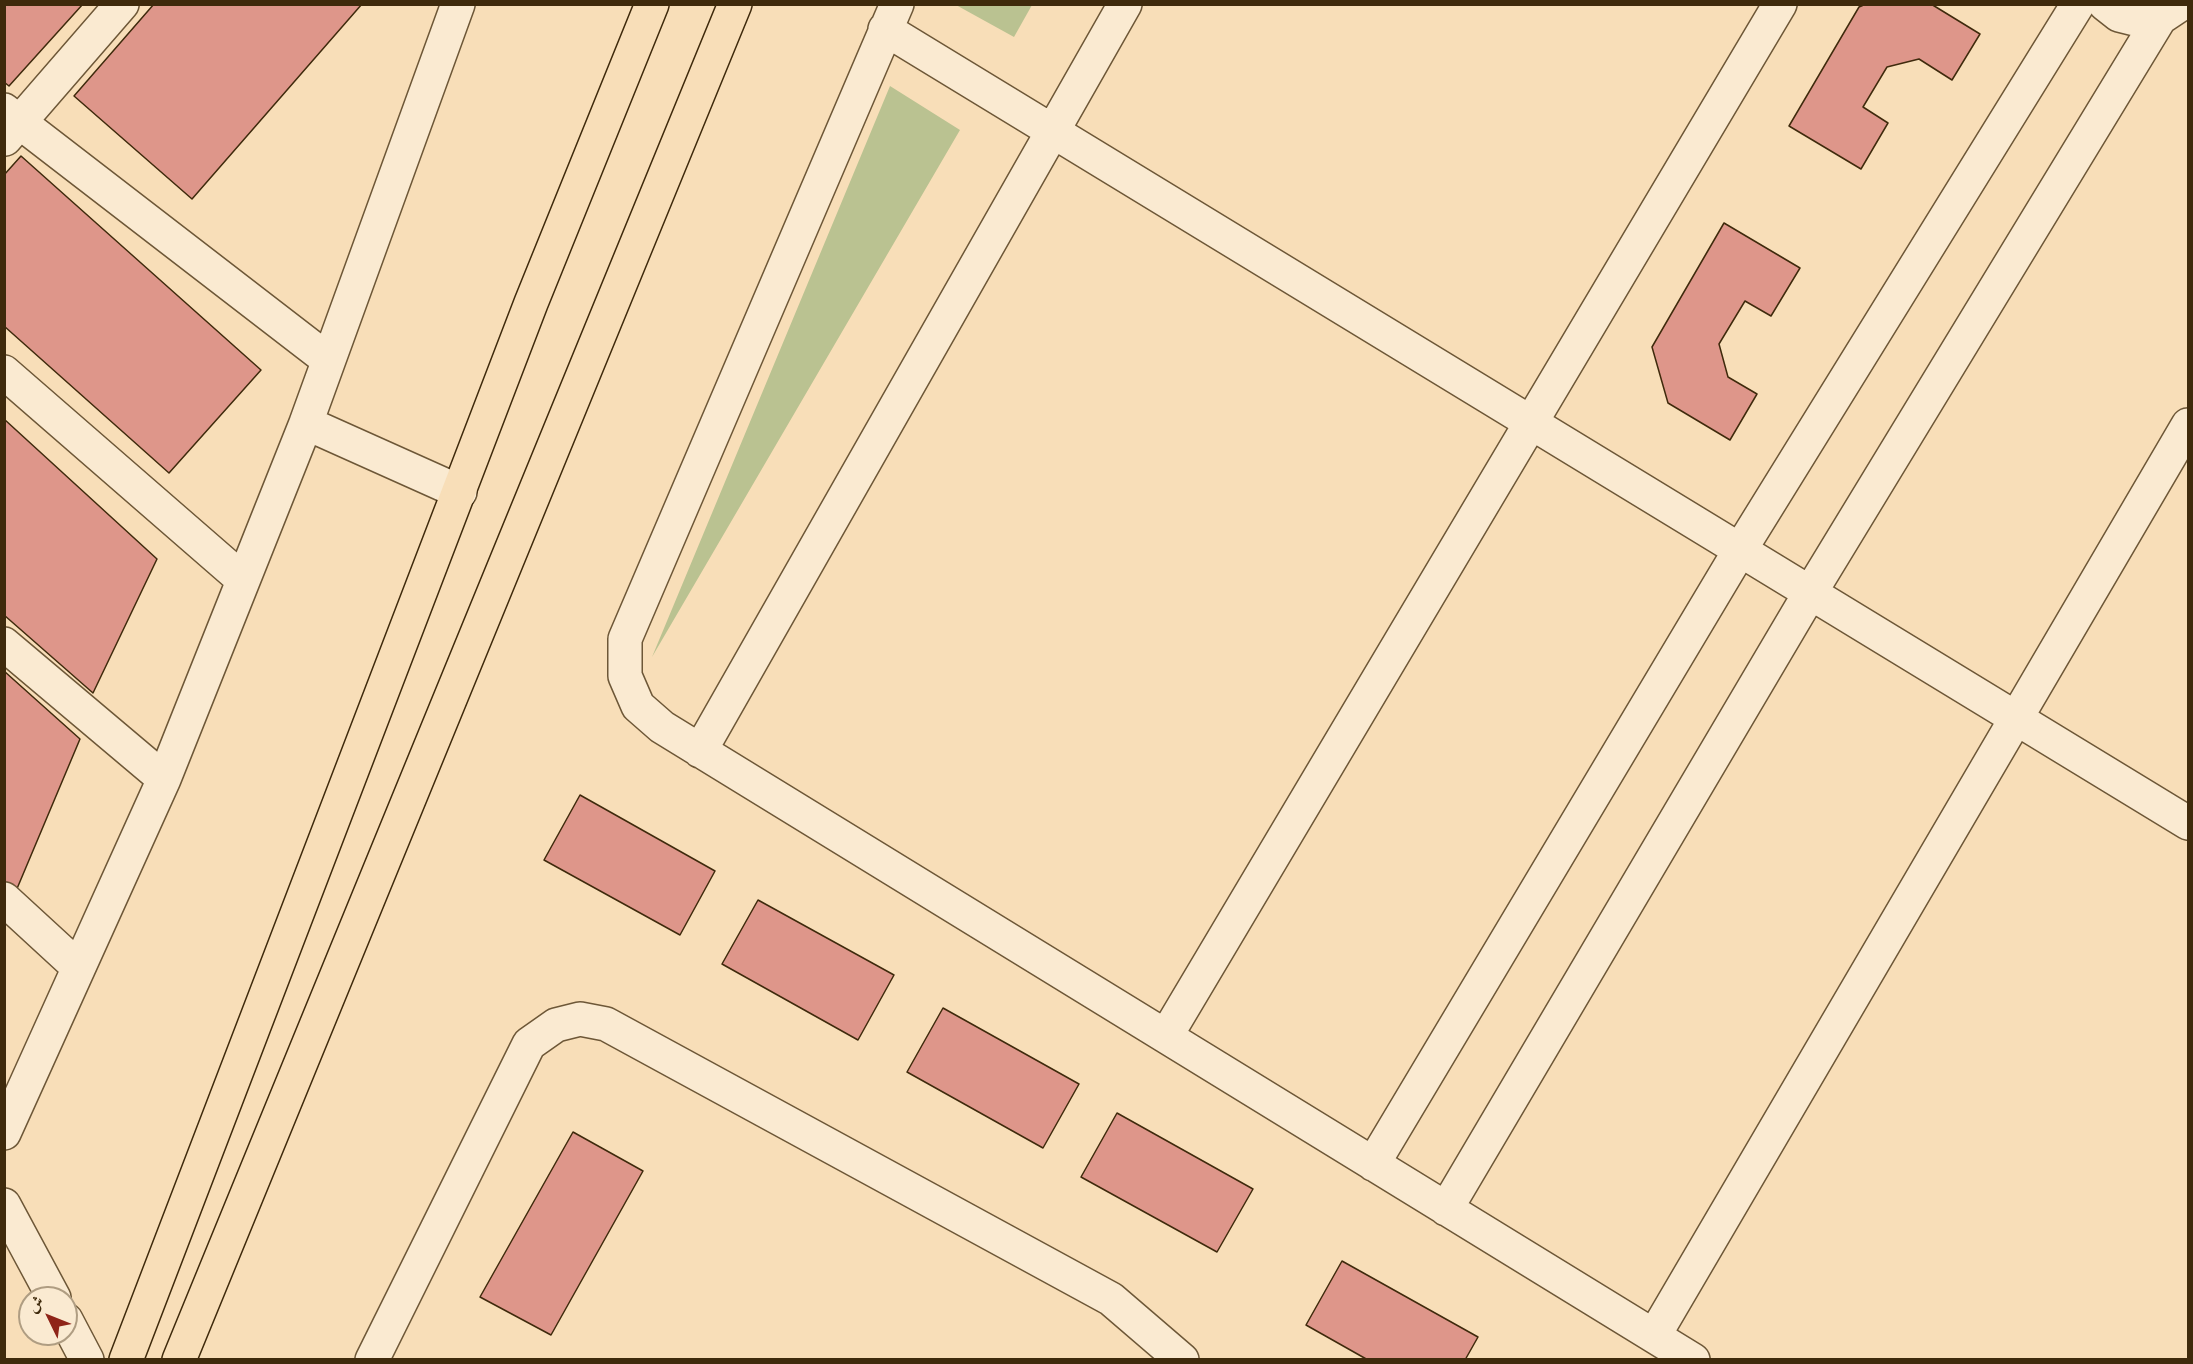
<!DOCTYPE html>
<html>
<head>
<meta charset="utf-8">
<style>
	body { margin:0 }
	#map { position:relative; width:2193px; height:1364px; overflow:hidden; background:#f8deb8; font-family:Vollkorn,Amiri,serif }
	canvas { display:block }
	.frame { position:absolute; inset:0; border:6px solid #3f2a0c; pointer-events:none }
	.north { position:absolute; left:18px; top:1286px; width:60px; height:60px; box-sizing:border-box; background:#faead1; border:2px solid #af9d82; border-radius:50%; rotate:313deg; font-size:16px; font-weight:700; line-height:24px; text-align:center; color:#3f2a0c }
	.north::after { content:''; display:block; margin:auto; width:21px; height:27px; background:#8f2418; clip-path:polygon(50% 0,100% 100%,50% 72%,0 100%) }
</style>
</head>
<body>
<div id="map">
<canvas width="2193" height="1364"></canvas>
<div class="frame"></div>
<div class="north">ش</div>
</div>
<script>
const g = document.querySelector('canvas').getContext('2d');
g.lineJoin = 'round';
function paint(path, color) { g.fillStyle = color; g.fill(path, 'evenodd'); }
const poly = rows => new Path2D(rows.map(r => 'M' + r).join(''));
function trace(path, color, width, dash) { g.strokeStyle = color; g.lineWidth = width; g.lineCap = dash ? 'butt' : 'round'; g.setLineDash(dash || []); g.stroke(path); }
const green = poly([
	[956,5,1032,5,1014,37],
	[890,86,960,130,652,657]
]);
const building = poly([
	[4,4,83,4,9,86,4,82,4,4],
	[154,4,362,4,192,199,74,96,154,4],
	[1866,4,1931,4,1980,34,1952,80,1919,59,1887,67,1863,107,1888,123,1861,169,1789,126,1859,7,1866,4],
	[21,156,261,370,169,473,4,326,4,175,21,156],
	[1724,223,1800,268,1771,316,1745,301,1719,344,1728,377,1757,394,1730,440,1668,403,1652,347,1724,223],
	[4,419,157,559,93,693,4,615,4,419],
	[4,671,80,739,16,891,4,881,4,671],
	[580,795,715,871,680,935,544,860,580,795],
	[758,900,894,975,858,1040,722,964,758,900],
	[943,1008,1079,1084,1043,1148,907,1072,943,1008],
	[1117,1113,1253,1189,1217,1252,1081,1177,1117,1113],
	[573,1132,643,1171,551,1335,480,1297,573,1132],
	[1342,1261,1478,1337,1465,1360,1368,1360,1306,1325,1342,1261]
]);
const minor = poly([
	[897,4,625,639,625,676,638,706,662,727,1693,1360],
	[2105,4,2119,15,2139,20,2160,18,2181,4],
	[885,29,2188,823],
	[4,110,327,359],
	[5,139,122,4],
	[4,372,242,579],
	[306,423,458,4],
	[4,644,164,779],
	[700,751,1125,4],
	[4,899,78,967],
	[1166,1036,1780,4],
	[4,1133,164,779,306,423,460,492],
	[1373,1164,1740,550,2078,4],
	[4,1205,54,1298],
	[1446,1209,1810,593,2160,18],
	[66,1320,87,1360],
	[1654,1336,2188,425],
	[372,1360,529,1044,556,1025,580,1019,606,1024,1111,1299,1182,1360]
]);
const highway = poly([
	[126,1360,531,303,652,4],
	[179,1360,735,4]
]);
paint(green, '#bac291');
paint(building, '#de968a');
trace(building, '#3f2a0c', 1.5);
trace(minor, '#6d5737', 36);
trace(highway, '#3f2a0c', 36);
trace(minor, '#faead1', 33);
trace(highway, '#f8deb8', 33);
</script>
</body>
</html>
